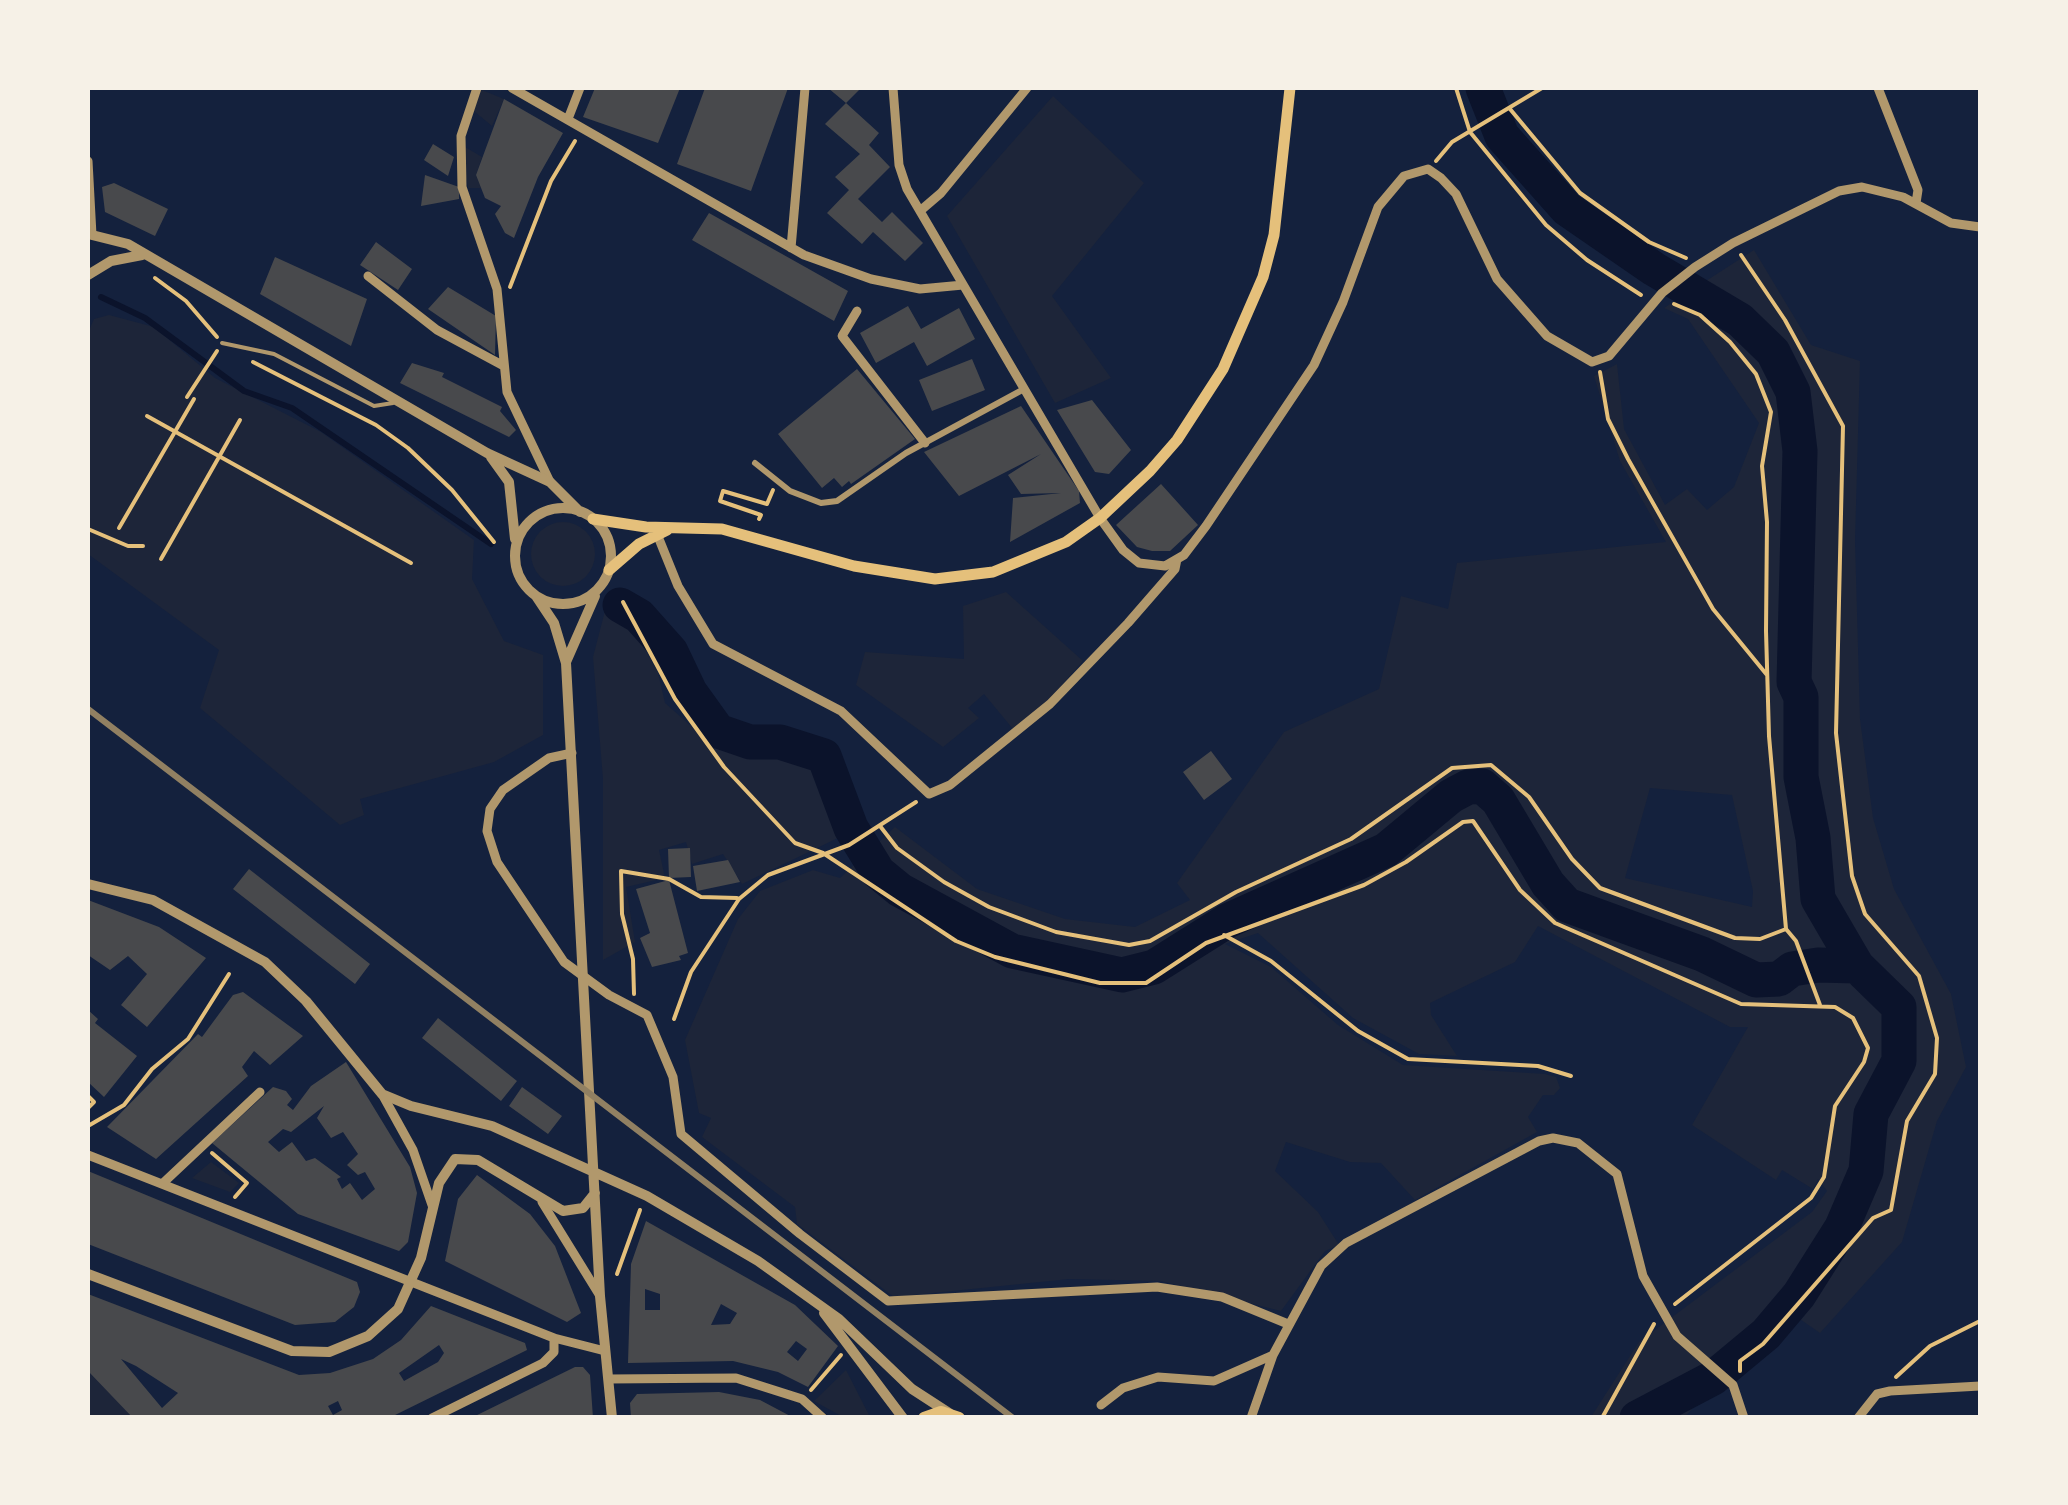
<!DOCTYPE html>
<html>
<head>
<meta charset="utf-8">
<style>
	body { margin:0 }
	#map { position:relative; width:2068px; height:1505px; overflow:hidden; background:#14213d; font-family:Poppins,sans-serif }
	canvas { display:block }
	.frame { position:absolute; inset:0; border:90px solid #f6f1e7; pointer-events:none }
</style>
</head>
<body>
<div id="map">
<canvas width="2068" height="1505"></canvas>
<div class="frame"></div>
</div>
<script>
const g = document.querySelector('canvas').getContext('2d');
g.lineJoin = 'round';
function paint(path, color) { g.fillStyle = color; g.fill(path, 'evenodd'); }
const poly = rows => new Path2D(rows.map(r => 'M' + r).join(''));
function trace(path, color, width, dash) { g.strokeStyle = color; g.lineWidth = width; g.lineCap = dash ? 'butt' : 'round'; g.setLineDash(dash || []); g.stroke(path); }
const green = poly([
	[477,88,504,99,492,126,469,107],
	[1053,96,1144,183,1052,296,1111,378,1055,403,947,216],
	[460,144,482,157,476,175,481,188,468,188],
	[1754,250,1811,345,1860,361,1855,541,1860,719,1873,818,1894,889,1951,994,1966,1067,1937,1121,1902,1242,1820,1333,1794,1315,1711,1387,1685,1417,1591,1417,1639,1342,1812,1212,1827,1191,1818,1179,1813,1189,1782,1170,1776,1180,1692,1125,1748,1027,1730,1027,1538,926,1515,962,1430,1003,1431,1015,1457,1056,1419,1054,1353,1018,1258,933,1225,944,1271,967,1338,1025,1403,1065,1545,1074,1556,1077,1560,1088,1554,1095,1543,1095,1528,1117,1537,1132,1415,1200,1381,1163,1350,1162,1286,1142,1275,1171,1318,1212,1339,1245,1325,1251,1281,1311,1161,1281,1069,1279,894,1297,797,1224,795,1207,702,1137,711,1118,699,1113,685,1040,738,919,760,891,813,870,840,878,895,827,977,889,1065,919,1135,927,1190,900,1177,883,1284,732,1379,689,1401,596,1448,609,1457,563,1666,542,1620,461,1594,376,1617,364,1624,429,1665,505,1687,489,1707,510,1734,487,1759,423,1688,319,1664,308],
	[1650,788,1732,795,1753,891,1752,907,1625,878],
	[109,315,154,327,215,378,321,432,474,540,472,579,504,641,543,655,543,735,494,762,360,799,364,815,340,825,200,708,219,650,88,554,88,333,94,319],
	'531 554a32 32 0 1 1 64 0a32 32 0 1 1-64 0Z',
	[1006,592,1083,661,1044,705,1013,729,984,694,968,708,979,718,943,747,856,685,865,652,964,659,963,606],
	[606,607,627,616,658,673,665,703,699,733,796,751,819,762,842,836,742,884,723,854,692,864,686,842,659,850,665,878,626,887,635,942,603,960,603,779,593,657],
	[211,1162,239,1183,230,1192,192,1178],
	[846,1370,870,1417,843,1417,814,1401],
	[88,1371,133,1417,88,1417]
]);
const stream = poly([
	[101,297,145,318,244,391,292,408,491,544]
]);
const river = poly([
	[1483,88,1502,136,1567,209,1654,269,1740,320,1773,352,1793,392,1800,451,1794,682,1801,697,1801,777,1813,838,1818,899,1857,966,1899,1007,1899,1061,1871,1114,1866,1171,1842,1227,1799,1295,1766,1334,1713,1378,1637,1418],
	[620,605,639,616,671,652,690,692,718,731,750,742,780,742,824,756,851,828,878,872,900,890,1012,951,1122,975,1154,967,1227,921,1386,850,1451,796,1468,787,1482,786,1498,800,1548,884,1567,905,1702,954,1756,980,1779,979,1792,969,1818,965,1857,966]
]);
const building = poly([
	[595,88,680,88,658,143,583,117],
	[705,88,788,88,751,191,677,164],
	[828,88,861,88,846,103],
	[504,99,563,133,538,177,514,238,505,233,495,214,501,206,485,198,476,175],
	[846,103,879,133,869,145,890,167,858,199,882,222,892,212,923,243,905,261,873,232,862,244,827,213,849,190,835,177,860,154,825,124],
	[433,144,454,157,448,176,424,160],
	[425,175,459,187,459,199,421,206],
	[114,183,168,209,155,236,105,212,102,187],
	[709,213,848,291,834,321,692,240],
	[376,242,412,269,398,290,360,265],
	[275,257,367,299,351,346,260,294],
	[448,287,496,316,495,355,428,309],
	[908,306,921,329,959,308,975,339,927,366,914,342,876,363,860,333],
	[972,359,985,390,932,411,919,380],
	[412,363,444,373,442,377,502,407,500,411,516,430,509,437,400,383],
	[857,369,915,439,851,484,849,481,842,487,834,478,822,488,778,434],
	[1092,400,1131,450,1109,474,1095,472,1057,410],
	[1021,406,1079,491,1080,503,1010,542,1013,498,1061,493,1021,494,1008,475,1041,454,959,496,924,452],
	[1161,484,1198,525,1170,551,1152,551,1137,547,1116,525],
	[1211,751,1232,779,1204,800,1183,772],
	[690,848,691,877,669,878,668,849],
	[728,860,740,882,697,891,693,866],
	[249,869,370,964,355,984,233,889],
	[669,880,688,953,679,956,681,960,652,967,640,938,650,933,636,889],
	[88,900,159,927,206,958,147,1027,121,1005,147,974,128,956,110,970,88,955],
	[243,992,303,1036,270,1065,254,1051,242,1067,248,1076,156,1159,107,1127,198,1034,202,1037,233,995],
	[88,1010,98,1019,95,1023,137,1056,104,1097,88,1082],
	[438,1018,517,1081,501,1101,422,1038],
	[346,1062,410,1167,417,1193,408,1242,399,1251,298,1214,212,1143,273,1087,286,1091,292,1099,287,1105,293,1110,311,1086],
	[324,1106,317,1118,331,1138,343,1132,358,1154,347,1165,358,1175,365,1172,375,1189,362,1200,350,1183,342,1189,337,1179,341,1177,315,1158,306,1161,292,1142,279,1152,268,1142,283,1129,291,1132],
	[522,1087,562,1116,548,1134,509,1106],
	[88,1171,357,1282,360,1292,354,1307,335,1322,295,1325,88,1244],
	[477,1175,530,1214,555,1246,581,1313,567,1322,445,1261,458,1199],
	[646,1221,795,1305,838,1346,808,1387,778,1372,733,1361,628,1363,631,1264],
	[645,1289,660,1294,660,1310,645,1310],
	[721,1304,737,1313,730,1324,711,1325],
	[796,1341,807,1349,798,1361,787,1352],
	[88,1294,299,1375,330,1373,373,1359,401,1340,431,1306,525,1343,527,1350,389,1418,133,1418,88,1371],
	[439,1345,444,1353,438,1362,404,1381,399,1373],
	[121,1359,136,1366,178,1393,162,1408],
	[338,1401,342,1410,333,1415,328,1406],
	[575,1367,583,1367,590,1375,593,1418,471,1418],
	[719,1392,760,1400,794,1418,631,1418,630,1403,637,1394]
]);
const path = poly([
	[1456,88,1470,132,1546,225,1587,260,1641,295],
	[1510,109,1580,193,1649,242,1686,258],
	[1436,161,1452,142,1542,88],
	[155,278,186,301,217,337],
	[510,287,551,181,575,141],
	[1674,304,1700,315,1730,342,1756,374,1771,412,1762,466,1767,522,1766,631,1769,736,1786,929],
	[253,362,376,425,408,448,452,490,494,542],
	[1600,372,1608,419,1628,459,1713,609,1767,675],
	[187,397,217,351],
	[147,416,411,563],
	[759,519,761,515,720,501,723,491,767,504,773,490],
	[119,528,194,399],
	[88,529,128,546,143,546],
	[161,559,240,420],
	[623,602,675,699,724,767,795,843,823,853,956,941,995,957,1100,983,1146,983,1206,943,1364,885,1406,862,1463,822,1473,821,1520,890,1555,923,1741,1004,1835,1007,1853,1018,1868,1048,1864,1062,1835,1106,1824,1177,1811,1198,1675,1304],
	[880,826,897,848,944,882,989,907,1056,932,1129,945,1150,941,1236,892,1351,839,1452,768,1491,765,1529,797,1572,859,1600,888,1735,938,1760,939,1786,929,1796,941,1820,1005],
	[1224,935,1271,961,1358,1031,1408,1059,1538,1066,1571,1076],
	[634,994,633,959,622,914,621,871,669,879,701,897,737,898],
	[674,1019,691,972,739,899,768,875,849,845,916,802],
	[88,1096,94,1102,88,1108],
	[88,1126,124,1105,152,1069,188,1039,229,974],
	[212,1153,247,1183,235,1197],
	[617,1274,640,1210],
	[1740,1371,1740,1361,1763,1344,1873,1218,1891,1210,1907,1121,1935,1074,1937,1038,1919,976,1865,914,1852,876,1836,733,1843,426,1785,320,1741,255],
	[1896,1377,1930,1346,1980,1321],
	[811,1390,841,1355],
	[1602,1418,1654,1324]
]);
const service = poly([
	[222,343,274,354,374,406,393,403]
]);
const pedestrian = poly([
	[755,463,790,491,821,503,837,501,906,453,1024,389]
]);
const minor = poly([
	[477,88,461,136,462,187,497,289,507,392,550,482],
	[512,88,804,255,871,279,920,289,963,285],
	[893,88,899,165,907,189,1100,518,1123,550,1139,563,1165,566,1184,555,1206,526,1314,365,1343,302,1378,207,1404,176,1428,169,1441,178,1456,194,1497,279,1547,336,1592,362,1609,356,1662,293,1695,267,1733,243,1839,191,1862,187,1903,197,1951,223,1980,227],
	[1878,88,1918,190,1916,203],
	[568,119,580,88],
	[88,161,92,235],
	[920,211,941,193,1027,88],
	[791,248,805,88],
	[368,276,437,330,502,365],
	[857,311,842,336,925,443],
	[657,534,678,586,713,644,841,711,929,794,950,785,1050,704,1128,623,1175,569,1177,559],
	[572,753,549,758,503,790,490,809,487,831,497,862,564,962,609,995,647,1015,673,1077,681,1134,800,1234,888,1301,1157,1287,1222,1297,1288,1324],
	[382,1094,413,1150,432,1205],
	[88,1155,554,1338,605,1351],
	[162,1184,260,1092],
	[542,1202,600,1296],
	[609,1379,736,1378,802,1399,823,1418],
	[1101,1405,1123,1388,1158,1377,1214,1381,1273,1355],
	[432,1418,543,1363,554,1352,554,1338],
	[1251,1418,1273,1355,1321,1266,1346,1243,1539,1141,1553,1138,1578,1143,1617,1174,1643,1276,1677,1336,1733,1385,1744,1418],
	[1858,1418,1877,1394,1890,1391,1980,1386]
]);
const tertiary = poly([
	[88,234,128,244,487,453,550,482,580,512],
	[88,275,111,261,142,255],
	[491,457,509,482,515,539],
	'515 556a48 48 0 1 1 96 0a48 48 0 1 1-96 0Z',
	[536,596,554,623,566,663,600,1296,612,1418],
	[566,662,595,596],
	[88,884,153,900,265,962,306,1001,382,1094,411,1106,492,1126,647,1196,758,1261,839,1319,912,1389,949,1413],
	[88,1274,292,1351,329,1352,368,1336,398,1309,421,1258,439,1183,455,1159,478,1160,563,1211,583,1208,595,1193],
	[824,1313,903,1418]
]);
const secondary = poly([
	[593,519,646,527,722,529,854,566,935,579,993,572,1066,542,1100,518,1150,471,1177,440,1223,369,1263,277,1274,235,1290,88],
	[609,570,639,544,667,530]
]);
const primary = poly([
	[924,1418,941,1412,959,1418]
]);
const rail = poly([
	[88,709,1013,1418]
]);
paint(green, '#1d2539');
trace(stream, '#0b132b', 6);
trace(river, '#0b132b', 35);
paint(building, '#48494c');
trace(path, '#e5c07b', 4);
trace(service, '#b1986c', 4);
trace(pedestrian, '#b1986c', 6);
trace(minor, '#b1986c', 9);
trace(tertiary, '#b1986c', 10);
trace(secondary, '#e5c07b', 11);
trace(primary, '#e5c07b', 12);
trace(rail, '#918062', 6);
</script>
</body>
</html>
